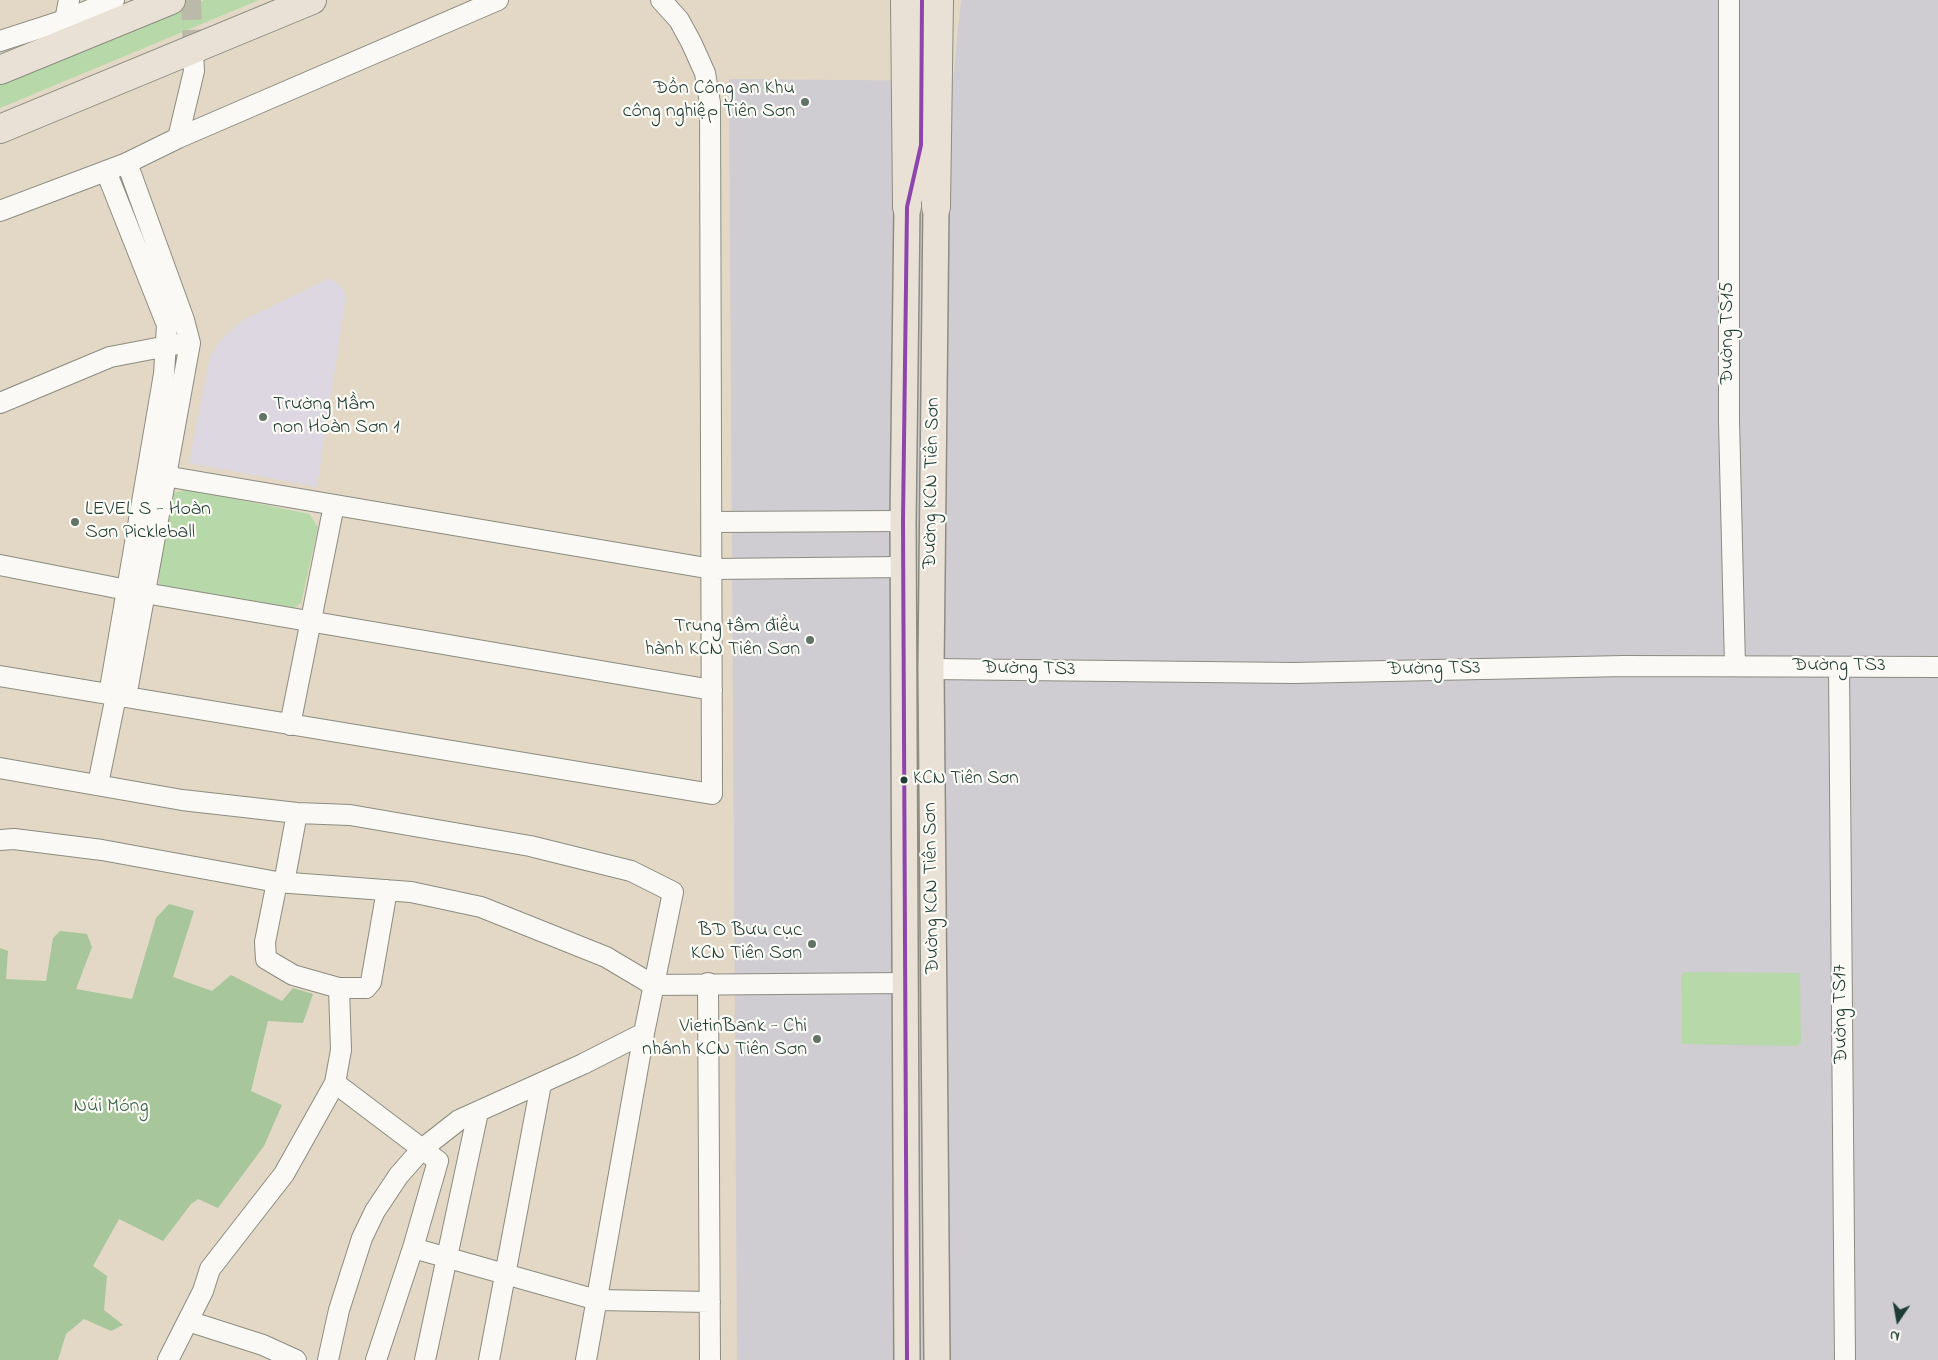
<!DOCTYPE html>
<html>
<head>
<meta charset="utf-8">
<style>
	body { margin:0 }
	#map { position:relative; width:1938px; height:1360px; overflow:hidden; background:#e2d8c5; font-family:"Indie Flower",sans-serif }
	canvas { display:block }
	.north { position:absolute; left:1873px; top:1295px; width:50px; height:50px; -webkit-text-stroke:4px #fdfcf7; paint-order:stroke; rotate:192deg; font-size:14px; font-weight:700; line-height:20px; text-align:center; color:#1f3d34 }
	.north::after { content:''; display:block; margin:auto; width:18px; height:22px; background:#1f3d34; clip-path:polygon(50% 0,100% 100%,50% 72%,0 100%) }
</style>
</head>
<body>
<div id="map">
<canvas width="1938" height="1360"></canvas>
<div class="north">N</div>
</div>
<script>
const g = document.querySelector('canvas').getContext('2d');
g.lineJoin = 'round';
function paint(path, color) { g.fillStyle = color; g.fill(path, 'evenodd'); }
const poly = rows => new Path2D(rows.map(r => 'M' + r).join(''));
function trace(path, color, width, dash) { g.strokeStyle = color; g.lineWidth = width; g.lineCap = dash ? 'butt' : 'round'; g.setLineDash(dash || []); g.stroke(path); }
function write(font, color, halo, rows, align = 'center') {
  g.font = font + ' "Indie Flower",sans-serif'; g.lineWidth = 4.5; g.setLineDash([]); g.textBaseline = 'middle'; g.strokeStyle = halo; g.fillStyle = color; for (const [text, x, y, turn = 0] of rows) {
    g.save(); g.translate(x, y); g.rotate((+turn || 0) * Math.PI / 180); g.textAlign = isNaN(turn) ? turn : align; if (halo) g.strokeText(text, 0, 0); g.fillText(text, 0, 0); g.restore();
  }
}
const built = poly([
	[330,278,343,288,346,296,317,487,189,463,210,357,221,340,241,321]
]);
const industrial = poly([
	[961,0,1938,0,1938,1360,737,1360,729,79,953,81]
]);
const green = poly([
	[205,0,259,0,0,108,0,84],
	[187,489,309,514,318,527,301,603,292,610,165,591,159,584,159,572,174,493],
	[1685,972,1800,973,1801,1042,1797,1046,1682,1044,1681,981,1681,975]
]);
const forest = poly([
	[169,904,194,911,173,977,212,991,231,975,282,1001,293,988,313,994,303,1023,268,1021,251,1091,282,1105,264,1146,218,1208,198,1199,191,1204,163,1241,119,1219,93,1266,107,1276,104,1310,123,1325,111,1331,84,1319,66,1334,58,1360,0,1360,0,948,8,951,6,979,46,981,53,938,60,931,87,934,92,947,76,989,132,999,156,918]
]);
const minorTunnel = poly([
	[191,0,193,53]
]);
const minor = poly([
	[1729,0,1729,421,1735,666],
	[65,20,69,0],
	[0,41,65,20,114,0],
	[178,138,194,71,193,53],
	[0,211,127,163,178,138,498,0],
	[0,403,110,357,178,344],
	[147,473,712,569,903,567],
	[712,522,903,521],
	[0,565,127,590,712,690],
	[1839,667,1845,1360],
	[931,669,1294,673,1624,666,1938,667],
	[0,676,712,794,710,103,705,73,691,42,679,20,661,0],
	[116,696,128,686,190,343,184,320,127,163],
	[290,725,334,505],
	[0,768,182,800,297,813,350,815,530,846,631,871,673,892,644,1033,586,1360],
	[98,784,116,696,111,683,164,374,167,325,106,171],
	[0,840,14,839,102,850,277,882,411,892,481,907,606,957,653,985,905,983],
	[284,883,297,813],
	[708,983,710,1360],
	[339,988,366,988,371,982,387,890],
	[335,1083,438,1161,413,1248,376,1360],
	[413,1248,597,1300,710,1302],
	[188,1321,263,1345,296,1360],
	[168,1360,203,1291,210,1269,284,1174,335,1083,341,1050,339,988,293,975,266,959,265,942,277,882],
	[328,1360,339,1310,362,1238,375,1211,399,1175,422,1149,459,1120,583,1064,644,1033],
	[425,1360,478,1112],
	[489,1360,541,1084]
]);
const major = poly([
	[931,188,936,207,931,669,937,1360],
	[907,1360,903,521,907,207,921,145,922,0]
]);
const highway = poly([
	[905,0,907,207],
	[0,70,171,0],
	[0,129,312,0],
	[936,207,939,0]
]);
const bus1 = poly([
	[907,1360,903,521,907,207,921,145,922,0]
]);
const markers = [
	[805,102,5,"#637367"],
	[263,417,5,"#637367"],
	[75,522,5,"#637367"],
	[810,640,5,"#637367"],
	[904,780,4.5,"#1f3d34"],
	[812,944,5,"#637367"],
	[817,1039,5,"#637367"]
];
const busNames = [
	["KCN Tiên Sơn",913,780]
];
const poiNames = [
	["Đồn Công an Khu",795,90],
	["công nghiệp Tiên Sơn",795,113],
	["Trường Mầm",273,406,"left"],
	["non Hoàn Sơn 1",273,429,"left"],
	["LEVEL S - Hoàn",85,511,"left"],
	["Sơn Pickleball",85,534,"left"],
	["Trung tâm điều",800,628],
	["hành KCN Tiên Sơn",800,651],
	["BD Bưu cục",802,932],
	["KCN Tiên Sơn",802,955],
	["VietinBank - Chi",807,1028],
	["nhánh KCN Tiên Sơn",807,1051]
];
const streetNames = [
	["Đường TS15",1729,333,-90],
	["Đường KCN Tiên Sơn",933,483,-89],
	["Đường TS3",1839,667],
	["Đường TS3",1029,670,1],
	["Đường TS3",1434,670,-1],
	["Đường KCN Tiên Sơn",933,888,-91],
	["Đường TS17",1842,1014,-91]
];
const parkNames = [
	["Núi Móng",111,1108]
];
paint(built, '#dcd7e1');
paint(industrial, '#cfccd2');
paint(green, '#b7d8a8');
paint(forest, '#a7c69c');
trace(minorTunnel, '#bbb9a8', 20, [20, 10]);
trace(minor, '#8c8c81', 22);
trace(major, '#8c8c81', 28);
trace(highway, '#8c8c81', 30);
trace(minor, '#fbf9f6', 20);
trace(major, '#eae1d6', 25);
trace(highway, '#eae1d6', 28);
trace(bus1, '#8e44ad', 4);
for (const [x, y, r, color] of markers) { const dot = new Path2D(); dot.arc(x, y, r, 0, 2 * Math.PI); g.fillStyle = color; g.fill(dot); trace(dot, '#fdfcf7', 2); }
write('19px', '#1f3d34', '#fdfcf7', busNames, 'left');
write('20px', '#1f3d34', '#fdfcf7', poiNames, 'right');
write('20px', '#1f3d34', '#fdfcf7', streetNames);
write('20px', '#3c644b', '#fdfcf7', parkNames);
</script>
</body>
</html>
